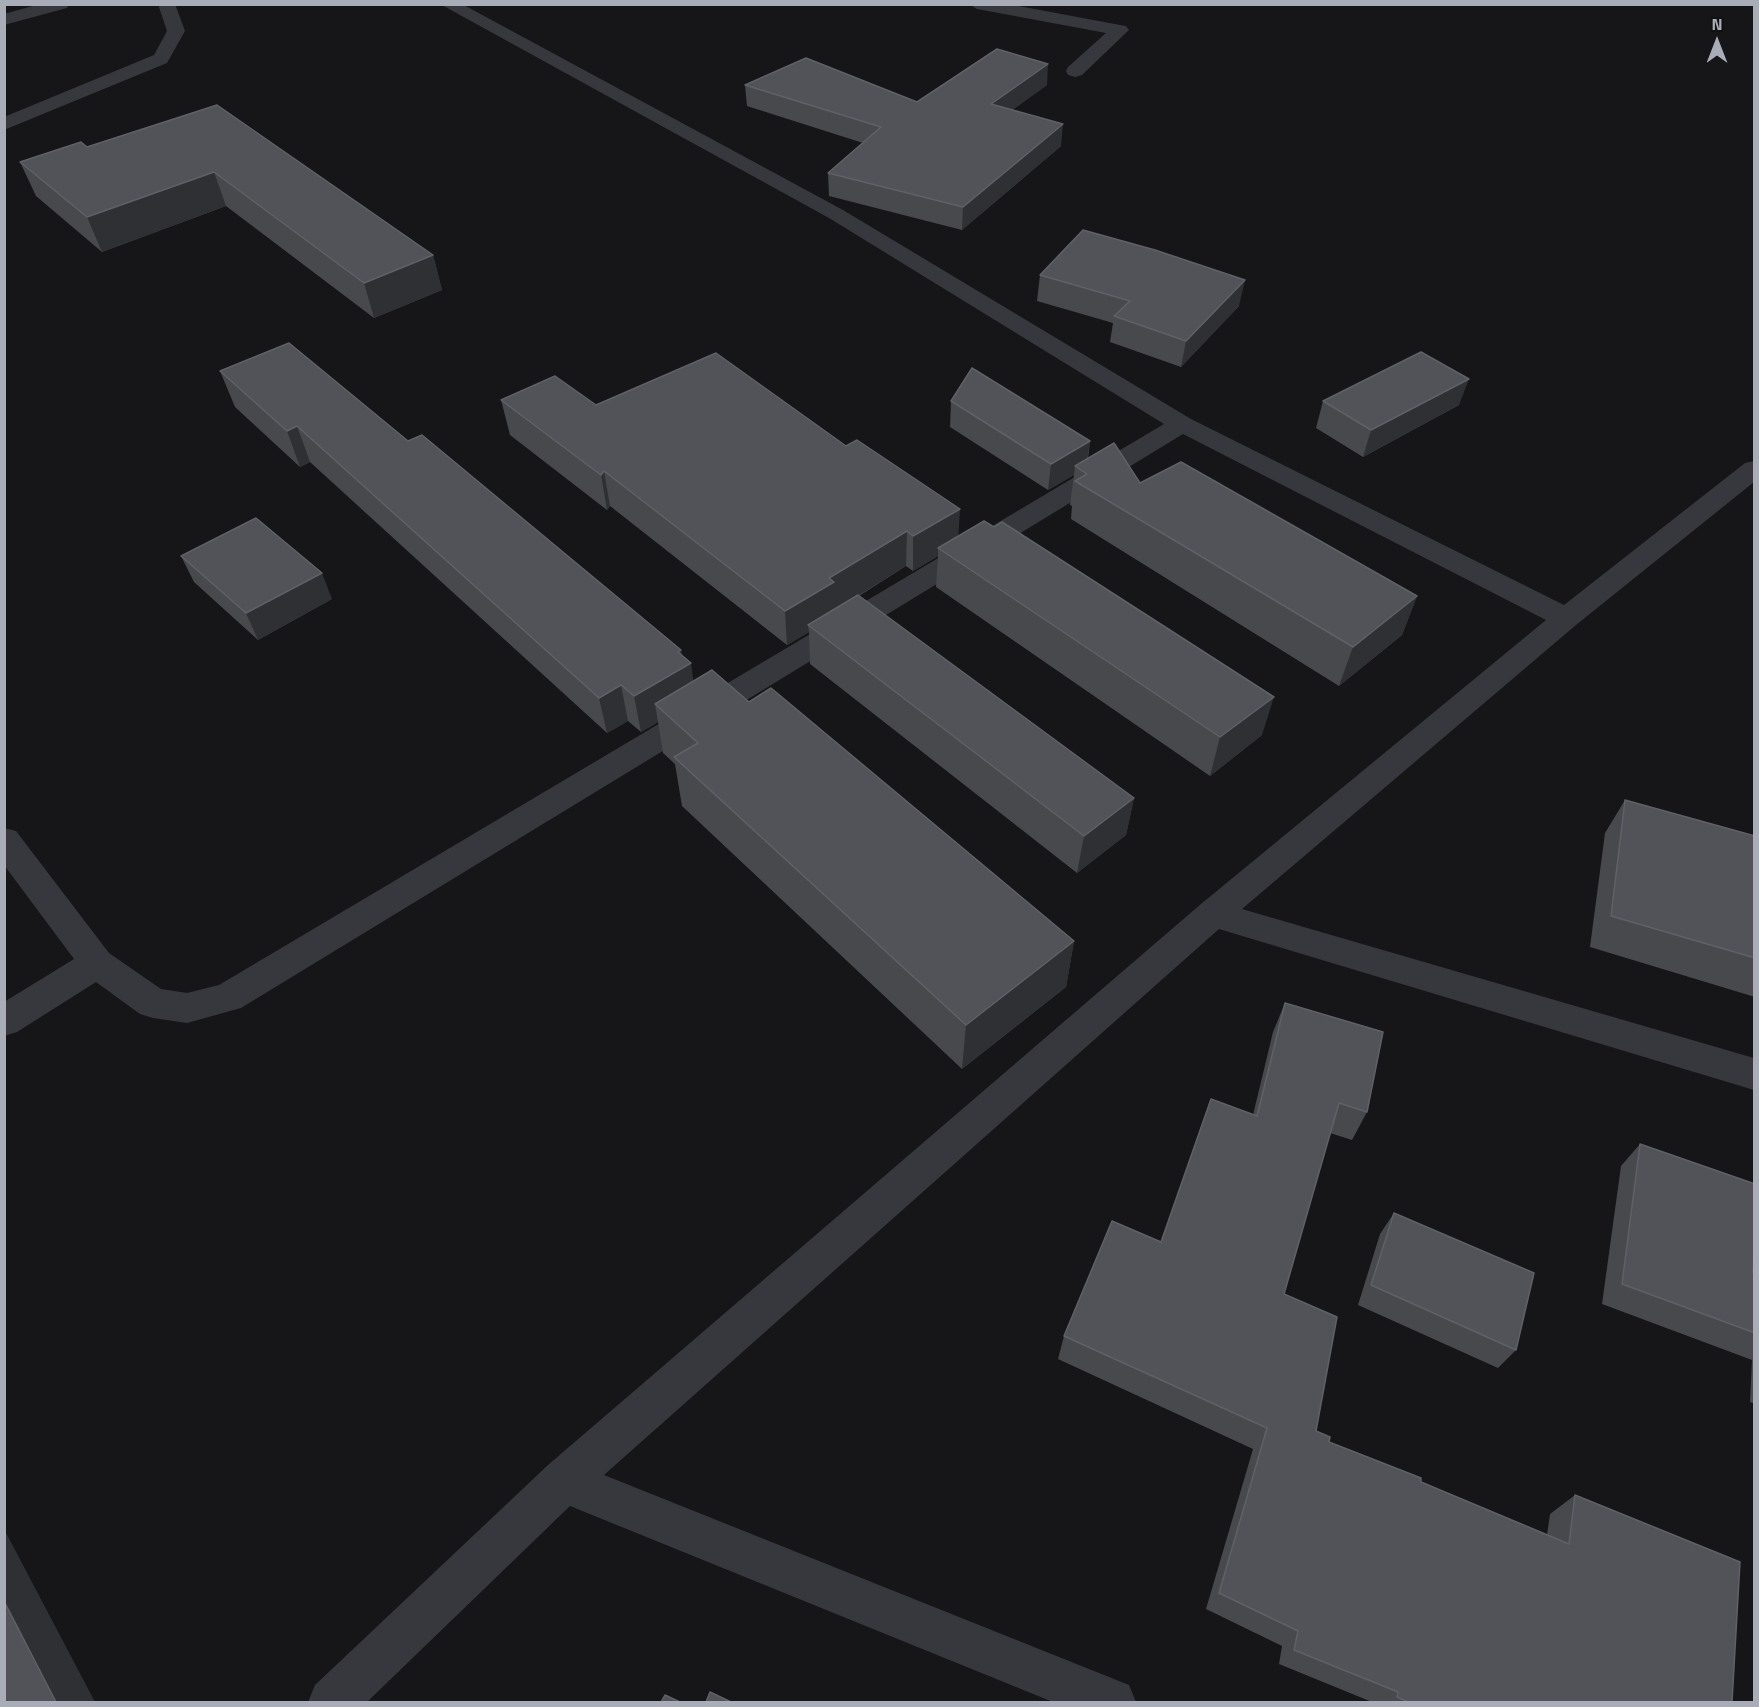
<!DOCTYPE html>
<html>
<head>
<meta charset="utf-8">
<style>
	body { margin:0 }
	#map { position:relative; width:1759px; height:1707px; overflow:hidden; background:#161618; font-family:"Titillium Web",sans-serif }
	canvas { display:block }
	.frame { position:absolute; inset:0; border:6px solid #a8adb8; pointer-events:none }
	.north { position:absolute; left:1687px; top:12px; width:60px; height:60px; -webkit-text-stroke:4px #111113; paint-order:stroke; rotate:0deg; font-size:16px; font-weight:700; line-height:24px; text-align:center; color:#a8adb8 }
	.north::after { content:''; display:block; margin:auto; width:21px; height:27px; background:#a8adb8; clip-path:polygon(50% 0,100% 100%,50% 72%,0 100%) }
</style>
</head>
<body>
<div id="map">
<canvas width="1759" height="1707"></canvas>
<div class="frame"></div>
<div class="north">N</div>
</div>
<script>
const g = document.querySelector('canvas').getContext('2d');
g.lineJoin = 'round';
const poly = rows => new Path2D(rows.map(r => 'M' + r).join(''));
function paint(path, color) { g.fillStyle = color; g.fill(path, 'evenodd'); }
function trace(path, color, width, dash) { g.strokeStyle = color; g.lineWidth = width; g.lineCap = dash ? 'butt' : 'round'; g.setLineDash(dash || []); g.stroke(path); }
const minor = poly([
	[40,4,69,4,67,8,4,25,4,14,40,4],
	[158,4,175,4,185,31,167,63,4,130,4,117,154,55,167,31,158,4],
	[440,4,462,4,843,210,1191,419,1564,605,1745,463,1754,461,1754,482,1576,625,1242,909,1754,1058,1754,1090,1219,929,604,1475,1129,1685,1136,1702,1053,1702,570,1506,367,1702,308,1702,315,1685,548,1465,1201,904,1546,620,1183,434,241,1008,187,1023,153,1018,140,1014,96,982,17,1032,4,1036,4,1002,74,959,4,865,4,828,16,831,109,953,161,989,187,993,219,985,1164,424,829,218,440,4],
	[969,4,1008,4,1120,25,1126,26,1129,30,1082,75,1075,77,1068,75,1066,71,1068,67,1106,33,977,9,969,4]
]);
const wall = poly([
	[745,85,917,102,1047,85,1012,110,1061,146,962,230,829,196,828,173,863,143,747,106],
	[217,105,433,255,442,290,374,318,226,206,102,252,36,196,20,162,87,147],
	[1040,275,1239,306,1181,367,1110,342,1113,323,1037,301],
	[220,371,408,441,681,650,682,656,693,682,749,702,1074,941,1066,987,962,1069,682,806,675,764,663,753,658,722,641,732,628,721,607,733,310,462,300,467,235,407],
	[501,400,596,405,958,536,1262,735,1210,776,936,587,938,556,913,571,906,566,859,596,1134,798,1126,835,1077,873,810,664,809,632,787,645,610,506,607,510,510,435],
	[951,401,1090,441,1088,459,1140,483,1417,596,1402,635,1339,686,1071,519,1072,506,1070,505,1074,475,1048,490,950,427],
	[1323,401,1459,405,1363,457,1316,428],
	[181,556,332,599,258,640,194,582],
	[1625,800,1755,836,1755,997,1590,947,1605,833],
	[1285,1003,1367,1112,1352,1140,1330,1133,1284,1294,1316,1431,1329,1442,1421,1482,1547,1535,1550,1514,1575,1495,1732,1702,1372,1702,1279,1664,1282,1646,1206,1609,1253,1449,1058,1359,1064,1336,1161,1242,1253,1115,1273,1032],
	[1640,1144,1753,1273,1755,1274,1755,1404,1750,1402,1752,1360,1602,1304,1621,1166],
	[1394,1213,1516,1350,1498,1368,1358,1305,1380,1234]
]);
const shadedWall = poly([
	[1048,64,1047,85,990,126,991,104],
	[1063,124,1061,146,962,230,963,207],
	[214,172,226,206,102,252,87,217],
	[433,255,442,290,374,318,364,283],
	[1245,280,1239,306,1181,367,1186,341],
	[1469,379,1459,405,1363,457,1371,430],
	[297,426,310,462,300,467,287,431],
	[1090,441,1086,467,1075,466,1074,475,1048,490,1051,464],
	[604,471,610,506,607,510,601,475],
	[960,509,958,544,938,548,938,556,913,571,913,536],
	[907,531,906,566,835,610,808,625,809,632,787,645,785,611,829,578],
	[322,573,332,599,258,640,246,613],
	[1417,596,1402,635,1339,686,1353,647],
	[681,650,684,668,691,663,696,699,655,704,658,722,641,732,634,696,678,652],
	[621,685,628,721,607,733,599,698],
	[1274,697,1262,735,1210,776,1220,737],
	[1134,798,1126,835,1077,873,1084,836],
	[1074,941,1066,987,962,1069,966,1025],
	[4,1529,95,1702,56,1702,4,1601]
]);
const building = poly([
	[997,49,1048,64,991,104,1063,124,963,207,828,173,881,127,745,85,806,58,917,102,997,49],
	[217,105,433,255,364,283,214,172,87,217,20,162,81,142,87,147,217,105],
	[1083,230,1155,250,1245,280,1186,341,1114,316,1130,301,1040,275,1083,230],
	[289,343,408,441,422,435,681,650,678,652,691,663,634,696,621,685,599,698,297,426,287,431,220,371,289,343],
	[1421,352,1469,379,1371,430,1323,401,1421,352],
	[716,353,846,446,857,440,960,509,913,536,907,531,829,578,834,582,785,611,604,471,601,475,501,400,555,376,596,405,716,353],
	[972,368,1090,441,1051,464,951,401,972,368],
	[1114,443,1140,483,1181,462,1417,596,1353,647,1075,481,1087,474,1075,466,1114,443],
	[256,518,322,573,246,613,181,556,256,518],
	[984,521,994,527,1002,522,1274,697,1220,737,938,548,984,521],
	[858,595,1134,798,1084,836,808,625,858,595],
	[712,670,749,702,771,688,1074,941,966,1025,674,757,698,743,655,704,712,670],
	[1625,800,1755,836,1755,958,1611,916,1625,800],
	[1285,1003,1383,1032,1367,1112,1339,1103,1284,1294,1337,1317,1316,1431,1330,1437,1329,1442,1421,1478,1421,1482,1569,1544,1575,1495,1740,1562,1732,1702,1409,1702,1397,1697,1398,1692,1294,1650,1298,1631,1219,1593,1267,1428,1064,1336,1112,1221,1161,1242,1211,1099,1257,1116,1285,1003],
	[1640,1144,1755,1184,1755,1244,1753,1273,1755,1274,1755,1333,1622,1284,1640,1144],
	[1394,1213,1534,1273,1516,1350,1371,1285,1394,1213],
	[4,1601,56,1702,4,1702,4,1601],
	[710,1692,731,1702,706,1702,710,1692],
	[665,1695,680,1702,661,1702,665,1695]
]);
paint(minor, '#37383d');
paint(wall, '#47494d');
paint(shadedWall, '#2f3033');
paint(building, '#525359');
trace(building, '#5f6168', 1.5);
</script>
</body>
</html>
